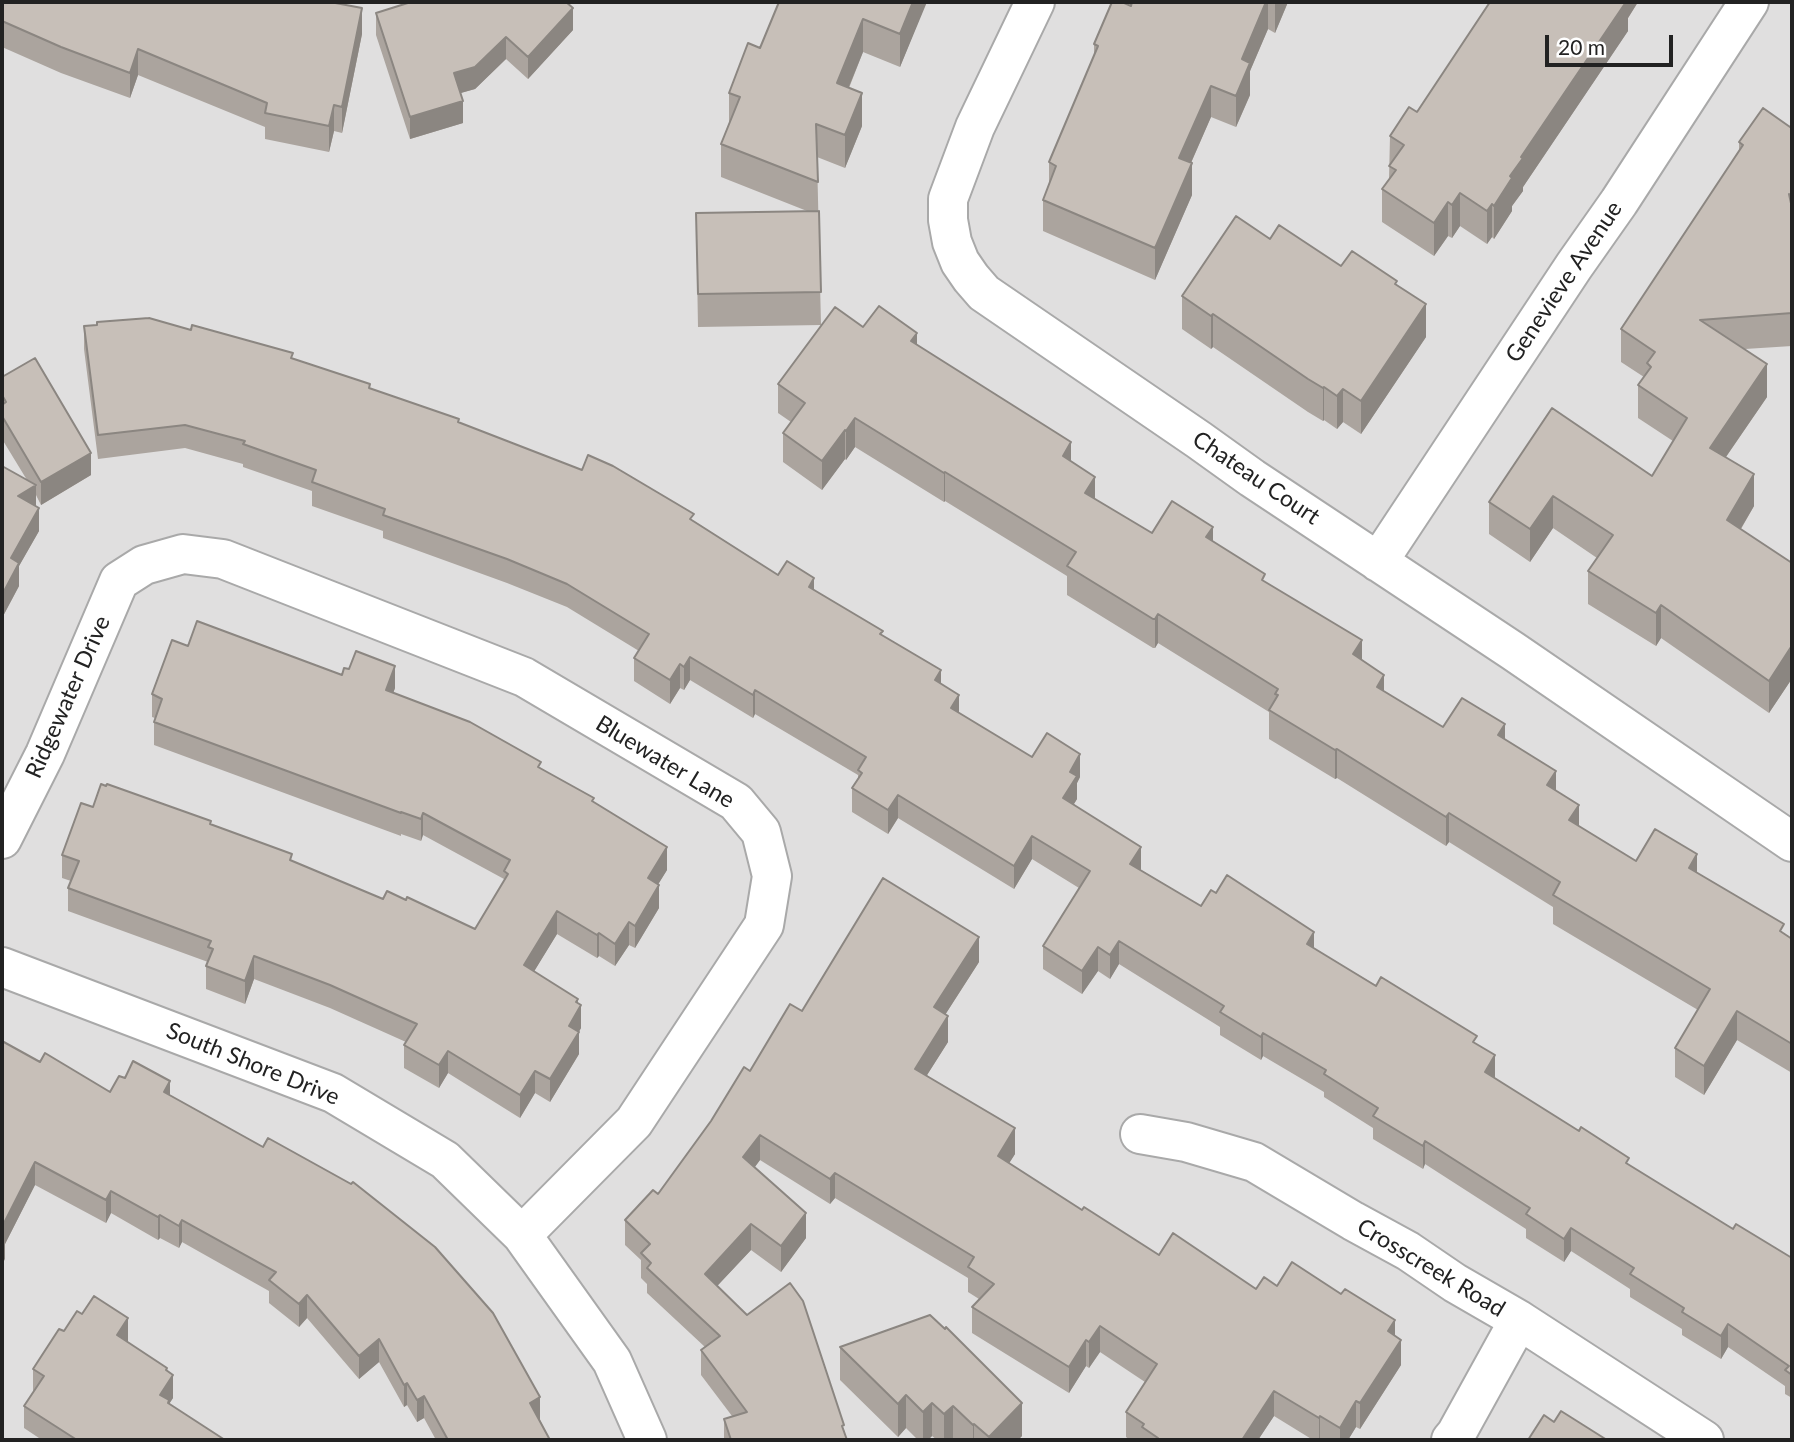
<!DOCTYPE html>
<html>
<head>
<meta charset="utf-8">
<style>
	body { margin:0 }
	#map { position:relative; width:1794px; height:1442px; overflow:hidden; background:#f2efe9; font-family:Lato,sans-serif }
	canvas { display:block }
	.frame { position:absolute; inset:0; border:4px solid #222; pointer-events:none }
	.scale { position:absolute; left:1545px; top:35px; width:128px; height:32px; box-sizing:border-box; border:4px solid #222; border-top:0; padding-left:9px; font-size:21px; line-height:24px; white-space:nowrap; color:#222; -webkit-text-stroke:5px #fff; paint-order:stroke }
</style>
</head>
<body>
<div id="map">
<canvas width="1794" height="1442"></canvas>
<div class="frame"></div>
<div class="scale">20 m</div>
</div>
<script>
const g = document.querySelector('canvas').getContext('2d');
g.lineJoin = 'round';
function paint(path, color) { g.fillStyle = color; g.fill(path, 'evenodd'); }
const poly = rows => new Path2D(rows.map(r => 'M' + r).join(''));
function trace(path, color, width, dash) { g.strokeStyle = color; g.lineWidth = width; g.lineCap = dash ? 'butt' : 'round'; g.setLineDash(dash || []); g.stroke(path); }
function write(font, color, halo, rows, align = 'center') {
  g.font = font + ' Lato,sans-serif'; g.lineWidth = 5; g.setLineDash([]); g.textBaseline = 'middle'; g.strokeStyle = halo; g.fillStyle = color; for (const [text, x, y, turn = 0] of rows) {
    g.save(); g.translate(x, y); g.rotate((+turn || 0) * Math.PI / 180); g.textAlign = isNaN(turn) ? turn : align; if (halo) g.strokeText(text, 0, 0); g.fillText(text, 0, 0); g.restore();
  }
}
const residential = poly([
	[2,2,1792,2,1792,1440,2,1440]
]);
const minor = poly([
	[1035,2,975,127,948,199,948,220,952,242,960,262,971,278,984,293,1199,440,1252,478,1513,651,1792,842],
	[1378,562,1574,266,1619,202,1749,2],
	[2,839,45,754,119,581,144,565,183,554,223,559,524,677,736,802,761,832,772,876,764,925,634,1122,522,1235],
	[2,967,333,1093,445,1160,522,1235,612,1361,647,1440],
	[1140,1134,1186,1142,1254,1162,1353,1221,1408,1251,1455,1283,1519,1320,1704,1440],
	[1451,1440,1456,1434,1519,1320]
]);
const wall = poly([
	[2,2,362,34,342,133,334,131,329,152,265,139,265,127,138,75,130,98,61,73,2,47],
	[779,2,924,7,900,67,863,52,849,88,862,126,845,168,817,157,821,325,698,327,696,213,807,211,721,177,721,144,729,123,729,93,760,48],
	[1132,2,1288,2,1275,33,1268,29,1250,71,1250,95,1236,127,1211,117,1191,163,1192,195,1155,280,1043,231,1043,200,1049,185,1049,162,1094,57,1094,44,1131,6],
	[1490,2,1638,2,1628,18,1628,31,1523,187,1523,191,1512,206,1512,211,1494,239,1492,237,1487,244,1460,226,1452,238,1448,236,1434,256,1382,222,1382,189,1389,179,1390,136,1417,112],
	[376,13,573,30,528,79,506,59,475,89,460,93,463,123,410,139,376,35],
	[1792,124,1792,346,1745,349,1767,397,1726,457,1754,506,1741,529,1792,563,1792,680,1791,680,1769,713,1661,638,1656,646,1588,604,1588,571,1597,558,1553,528,1530,562,1489,534,1489,502,1652,476,1673,441,1638,418,1638,385,1644,377,1621,362,1621,329,1739,151,1739,142,1790,127],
	[1270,239,1341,266,1397,285,1426,337,1361,434,1343,422,1337,429,1324,420,1323,421,1308,412,1213,347,1211,349,1182,329,1182,296],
	[84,326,191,330,293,359,459,422,694,521,778,575,814,590,883,636,941,683,959,713,1032,757,1080,777,1077,783,1077,799,1074,804,1141,870,1201,906,1314,949,1477,1044,1495,1078,1629,1165,1733,1229,1792,1258,1792,1398,1785,1394,1785,1386,1728,1347,1721,1359,1682,1335,1682,1329,1630,1297,1630,1289,1571,1251,1564,1262,1526,1238,1526,1229,1425,1164,1423,1169,1373,1139,1373,1128,1324,1097,1324,1092,1263,1056,1261,1060,1220,1035,1220,1027,1119,964,1110,979,1098,971,1082,994,1043,969,1043,946,1079,888,1032,859,1014,889,898,818,888,834,852,812,852,788,858,780,858,775,755,714,753,718,690,680,684,690,680,688,670,704,634,681,634,658,639,651,567,607,507,583,383,538,383,531,312,506,312,491,243,467,243,464,185,448,98,459,84,349],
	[863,327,917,345,1071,462,1095,499,1152,533,1213,541,1362,660,1384,691,1443,727,1505,739,1556,791,1579,826,1636,861,1697,873,1792,939,1792,1073,1737,1040,1704,1095,1675,1077,1675,1048,1698,1010,1553,924,1553,907,1449,842,1446,846,1337,778,1335,779,1269,739,1269,712,1158,643,1155,648,1153,648,1067,595,1067,576,945,501,944,502,855,447,846,460,845,459,822,490,783,462,783,433,791,422,778,413,778,384],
	[2,377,91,475,41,505,36,495,36,506,39,531,19,566,19,586,2,618,2,466,27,480,2,439],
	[188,646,342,675,395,688,393,693,541,768,594,802,667,870,658,884,659,908,635,948,629,945,615,966,599,956,597,958,557,934,534,971,578,1003,581,1028,579,1032,579,1054,550,1102,535,1093,520,1118,448,1073,439,1088,404,1068,404,1045,406,1042,330,1008,254,979,245,1004,206,989,206,966,208,962,68,911,68,888,71,881,62,878,62,855,93,807,211,825,292,861,383,899,475,929,504,881,504,879,423,835,421,841,401,834,401,836,154,745,154,722,155,718,152,717,152,694],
	[979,962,945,1015,948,1042,927,1075,1015,1154,1009,1163,1082,1210,1159,1255,1256,1289,1277,1286,1395,1336,1401,1365,1360,1429,1356,1427,1348,1440,1313,1440,1274,1416,1258,1440,1130,1440,1126,1437,1126,1412,1145,1382,1100,1352,1089,1368,1086,1366,1069,1393,972,1333,972,1307,979,1299,968,1292,968,1278,835,1198,830,1204,760,1160,754,1168,806,1238,781,1272,751,1250,717,1286,844,1430,847,1440,724,1440,724,1419,732,1416,701,1375,701,1350,705,1347,647,1293,647,1284,641,1278,641,1260,625,1245,625,1220,658,1194,750,1071,802,1011],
	[2,1041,40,1062,110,1092,170,1096,540,1420,550,1440,436,1440,424,1418,417,1422,407,1405,404,1407,379,1362,359,1379,307,1318,299,1327,269,1303,269,1291,182,1242,179,1248,160,1238,158,1240,111,1213,106,1223,35,1185,5,1244,5,1259],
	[128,1341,127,1342,167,1371,173,1398,169,1404,225,1440,42,1440,24,1428,24,1406,33,1392,33,1369],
	[840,1347,1022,1436,1018,1440,955,1440,953,1439,952,1440,937,1440,932,1436,928,1440,918,1440,906,1428,898,1437,840,1380]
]);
const shadedWall = poly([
	[913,2,927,2,900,67,900,34],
	[1266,2,1268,2,1268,29,1250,71,1250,95,1236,127,1236,96,1242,59],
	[1275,2,1288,2,1275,33],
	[1622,2,1638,2,1628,18,1628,31,1523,187,1523,191,1512,206,1512,211,1494,239,1494,206,1521,157],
	[362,8,362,34,342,133,342,107],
	[573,8,573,30,528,79,528,57],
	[863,19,863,52,837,116,837,83],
	[506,37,506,59,475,89,454,95,454,73],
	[138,49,138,75,130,98,130,73],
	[1211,86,1211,117,1179,190,1179,158],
	[862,93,862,126,845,168,845,135],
	[463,101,463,123,410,139,410,117],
	[334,105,334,131,329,152,329,126],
	[1192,163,1192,195,1155,280,1155,248],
	[1460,193,1460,226,1452,238,1452,205],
	[1448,202,1448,236,1434,256,1434,223],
	[1492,204,1492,237,1487,244,1487,211],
	[1426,304,1426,337,1361,434,1361,401],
	[1792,313,1792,346,1790,346,1790,314],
	[1213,314,1213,347,1211,349,1211,316],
	[917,333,917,362,911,341],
	[1767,364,1767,397,1710,480,1710,448],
	[1324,387,1324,420,1323,421,1323,388],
	[1343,389,1343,422,1337,429,1337,396],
	[855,418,855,447,846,460,846,431],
	[845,430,845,459,822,490,822,461],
	[1071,442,1071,471,1063,456],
	[91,453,91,475,41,505,41,482],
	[945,472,945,501,944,502,944,473],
	[1754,474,1754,506,1727,552,1727,520],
	[1095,477,1095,506,1085,493],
	[36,485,36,508,18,496],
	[1553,496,1553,528,1530,562,1530,529],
	[39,508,39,531,19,566,19,586,2,618,2,595,11,558],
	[1213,527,1213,556,1206,537],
	[814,578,814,601,809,587],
	[1661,605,1661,638,1656,646,1656,613],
	[1158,614,1158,643,1155,648,1155,619],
	[1362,640,1362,669,1353,654],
	[1791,647,1791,680,1769,713,1769,681],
	[690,657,690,680,684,690,684,667],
	[680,664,680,688,670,704,670,680],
	[395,666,395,688,386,713,386,690],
	[941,670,941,694,935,680],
	[1384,675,1384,704,1377,687],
	[755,690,755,714,753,718,753,695],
	[959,695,959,718,951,708],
	[1505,724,1505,754,1498,735],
	[1337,749,1337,778,1335,779,1335,750],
	[1080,754,1080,777,1077,783,1077,799,1063,821,1063,798,1070,772],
	[1556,771,1556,800,1547,785],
	[898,795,898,818,888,834,888,810],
	[1579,805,1579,834,1569,820],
	[423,813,423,835,421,841,421,819],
	[1449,813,1449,842,1446,846,1446,817],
	[1032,836,1032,859,1014,889,1014,866],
	[667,847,667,870,648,901,648,878],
	[1141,847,1141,870,1130,864],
	[1697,854,1697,883,1689,868],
	[659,885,659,908,635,948,635,926],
	[557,911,557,934,524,988,524,965],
	[629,922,629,945,615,966,615,944],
	[1314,932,1314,955,1307,944],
	[599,933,599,956,597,958,597,935],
	[979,937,979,962,934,1032,934,1007],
	[1119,941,1119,964,1110,979,1110,955],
	[1098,947,1098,971,1082,994,1082,971],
	[254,956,254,979,245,1004,245,981],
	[578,999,578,1011,581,1005,581,1028,569,1048,569,1026],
	[1737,1011,1737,1040,1704,1095,1704,1066],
	[948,1016,948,1042,915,1094,915,1069],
	[579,1032,579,1054,550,1102,550,1079],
	[1263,1033,1263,1056,1261,1060,1261,1037],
	[448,1051,448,1073,439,1088,439,1065],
	[1495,1055,1495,1078,1485,1072],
	[535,1071,535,1093,520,1118,520,1095],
	[170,1081,170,1103,164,1092],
	[1015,1128,1015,1154,998,1181,998,1156],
	[760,1135,760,1160,743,1183,743,1157],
	[1425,1141,1425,1164,1423,1169,1423,1146],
	[35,1162,35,1185,5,1244,5,1259,2,1265,2,1227],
	[835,1173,835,1198,830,1204,830,1179],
	[111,1191,111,1213,106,1223,106,1200],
	[806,1213,806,1238,781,1272,781,1246],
	[160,1215,160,1238,158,1240,158,1217],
	[182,1220,182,1242,179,1248,179,1226],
	[751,1224,751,1250,705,1299,705,1274],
	[1571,1228,1571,1251,1564,1262,1564,1239],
	[307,1295,307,1318,299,1327,299,1304],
	[128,1318,128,1341,117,1358,117,1335],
	[1395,1320,1395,1346,1388,1331],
	[1728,1324,1728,1347,1721,1359,1721,1336],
	[1100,1326,1100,1352,1089,1368,1089,1342],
	[379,1339,379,1362,359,1379,359,1356],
	[1086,1340,1086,1366,1069,1393,1069,1367],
	[1401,1340,1401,1365,1360,1429,1360,1403],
	[167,1368,167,1384,173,1375,173,1398,169,1404,160,1395],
	[407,1383,407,1405,404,1407,404,1385],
	[1274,1391,1274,1416,1258,1440,1242,1440],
	[906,1395,906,1428,898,1437,898,1404],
	[424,1396,424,1418,417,1422,417,1400],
	[540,1397,540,1420,530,1425,530,1403],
	[1356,1401,1356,1427,1348,1440,1340,1440,1340,1428],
	[932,1403,932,1436,928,1440,923,1440,923,1412],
	[1022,1403,1022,1436,1018,1440,989,1440,989,1437],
	[953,1406,953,1439,952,1440,944,1440,944,1414],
	[1320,1416,1320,1440,1319,1440,1319,1418],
	[974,1424,974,1440,973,1440,973,1425]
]);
const building = poly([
	[2,2,330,2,362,8,342,107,334,105,329,126,265,113,267,103,138,49,130,73,61,47,2,21,2,2],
	[411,2,566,2,573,8,528,57,506,37,475,67,454,73,463,101,410,117,376,13,411,2],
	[779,2,913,2,900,34,863,19,837,83,862,93,845,135,816,124,818,182,721,144,740,97,729,93,748,43,760,48,779,2],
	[1112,2,1122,2,1131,6,1132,2,1266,2,1242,59,1250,63,1236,96,1211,86,1179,158,1192,163,1155,248,1043,200,1056,166,1049,162,1098,46,1094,44,1112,2],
	[1490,2,1626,2,1521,157,1523,158,1510,176,1512,178,1494,206,1492,204,1487,211,1460,193,1452,205,1448,202,1434,223,1382,189,1396,170,1389,166,1404,145,1390,136,1409,107,1417,112,1490,2],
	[1763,108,1790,127,1792,124,1792,197,1789,194,1792,208,1792,313,1700,320,1767,364,1710,448,1754,474,1727,520,1792,563,1792,648,1791,647,1769,681,1661,605,1656,613,1588,571,1613,535,1553,496,1530,529,1489,502,1552,408,1652,476,1687,418,1638,385,1651,367,1647,363,1655,352,1621,329,1743,145,1739,142,1763,108],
	[819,211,821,292,698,294,696,213,819,211],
	[1236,216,1270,239,1279,225,1341,266,1352,251,1397,281,1395,284,1426,304,1361,401,1343,389,1337,396,1324,387,1323,388,1308,379,1213,314,1211,316,1182,296,1236,216],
	[879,306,917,333,911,341,1071,442,1063,456,1095,477,1085,493,1152,533,1172,501,1213,527,1206,537,1265,574,1262,580,1362,640,1353,654,1384,675,1377,687,1443,727,1462,698,1505,724,1498,735,1556,771,1547,785,1579,805,1569,820,1636,861,1655,829,1697,854,1689,868,1784,924,1780,931,1792,939,1792,1044,1737,1011,1704,1066,1675,1048,1710,989,1553,895,1560,882,1449,813,1446,817,1337,749,1335,750,1269,710,1278,695,1275,694,1278,689,1158,614,1155,619,1153,619,1067,566,1076,552,945,472,944,473,855,418,846,431,845,430,822,461,783,433,805,403,778,384,835,307,863,327,879,306],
	[149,318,191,330,192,325,293,353,291,358,370,384,369,388,459,419,458,422,582,470,588,455,613,466,694,514,690,519,778,575,787,561,814,578,809,587,883,631,880,634,941,670,935,680,959,695,951,708,1032,757,1047,733,1080,754,1070,772,1077,776,1063,798,1141,847,1130,864,1201,906,1211,890,1216,893,1227,875,1314,932,1307,944,1376,986,1381,977,1477,1036,1473,1042,1495,1055,1485,1072,1579,1131,1581,1127,1629,1158,1626,1163,1733,1229,1736,1224,1792,1258,1792,1375,1785,1370,1789,1366,1728,1324,1721,1336,1682,1312,1684,1308,1630,1274,1634,1268,1571,1228,1564,1239,1526,1214,1530,1208,1425,1141,1423,1146,1373,1116,1378,1108,1324,1074,1326,1070,1263,1033,1261,1037,1220,1012,1224,1006,1119,941,1110,955,1098,947,1082,971,1043,946,1090,871,1032,836,1014,866,898,795,888,810,852,788,862,773,858,770,866,757,755,690,753,695,690,657,684,667,680,664,670,680,634,658,649,634,567,584,507,559,383,515,385,509,312,482,316,470,243,444,245,441,185,425,98,435,84,326,97,325,97,322,149,318],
	[35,358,91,453,41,482,2,416,2,405,6,402,2,395,2,377,35,358],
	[2,466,36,485,18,496,39,508,11,558,19,563,2,595,2,466],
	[197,621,342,675,344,668,349,669,356,651,395,666,386,690,470,722,541,762,538,767,594,798,592,801,667,847,648,878,659,885,635,926,629,922,615,944,599,933,597,935,557,911,524,965,578,999,576,1002,581,1005,569,1026,579,1032,550,1079,535,1071,520,1095,448,1051,439,1065,404,1045,417,1024,330,985,254,956,245,981,206,966,213,949,208,947,211,941,68,888,79,861,62,855,81,803,93,807,101,784,106,786,107,784,211,821,210,824,292,854,290,860,383,899,387,891,406,900,407,897,475,929,508,874,504,871,510,860,423,813,421,819,401,812,401,813,154,722,162,699,152,694,172,640,188,646,197,621],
	[883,878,979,937,934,1007,948,1016,915,1069,1015,1128,998,1156,1082,1210,1084,1207,1159,1255,1173,1233,1256,1289,1264,1277,1277,1286,1292,1262,1341,1294,1345,1289,1395,1320,1388,1331,1401,1340,1360,1403,1356,1401,1340,1428,1320,1416,1319,1418,1274,1391,1242,1440,1156,1440,1158,1438,1142,1427,1144,1424,1126,1412,1157,1364,1100,1326,1089,1342,1086,1340,1069,1367,972,1307,994,1284,968,1267,974,1257,835,1173,830,1179,760,1135,743,1157,806,1213,781,1246,751,1224,705,1274,747,1315,790,1283,803,1301,844,1425,842,1426,847,1440,731,1440,724,1419,747,1412,701,1350,720,1336,647,1268,651,1263,641,1253,650,1244,625,1220,653,1190,658,1194,711,1121,744,1067,750,1071,790,1004,802,1011,883,878],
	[2,1041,40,1062,45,1053,110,1092,119,1076,125,1078,133,1061,170,1081,164,1092,263,1147,268,1138,351,1184,353,1182,435,1247,493,1313,540,1397,530,1403,550,1440,448,1440,424,1396,417,1400,407,1383,404,1385,379,1339,359,1356,307,1295,299,1304,269,1280,276,1272,182,1220,179,1226,160,1215,158,1217,111,1191,106,1200,35,1162,2,1227,2,1041],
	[94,1296,128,1318,117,1335,167,1368,166,1370,173,1375,160,1395,169,1400,168,1403,225,1440,77,1440,24,1406,44,1376,33,1369,59,1329,64,1331,77,1311,82,1314,94,1296],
	[930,1315,945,1329,946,1327,1022,1403,989,1437,974,1424,973,1425,953,1406,944,1414,932,1403,923,1412,906,1395,898,1404,840,1347,930,1315],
	[1561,1411,1607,1440,1528,1440,1544,1415,1554,1422,1561,1411]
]);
const streetNames = [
	["Genevieve Avenue",1564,282,-56],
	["Chateau Court",1256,478,34],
	["Ridgewater Drive",68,697,-66],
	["Bluewater Lane",665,762,31],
	["South Shore Drive",253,1064,22],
	["Crosscreek Road",1431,1268,31]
];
paint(residential, '#e0dfdf');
trace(minor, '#a9a9a9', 42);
trace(minor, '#fff', 38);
paint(wall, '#aba49e');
paint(shadedWall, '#8b8681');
paint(building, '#c7bfb8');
trace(building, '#8b8681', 2);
write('23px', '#222', '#fff', streetNames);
</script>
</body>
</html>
